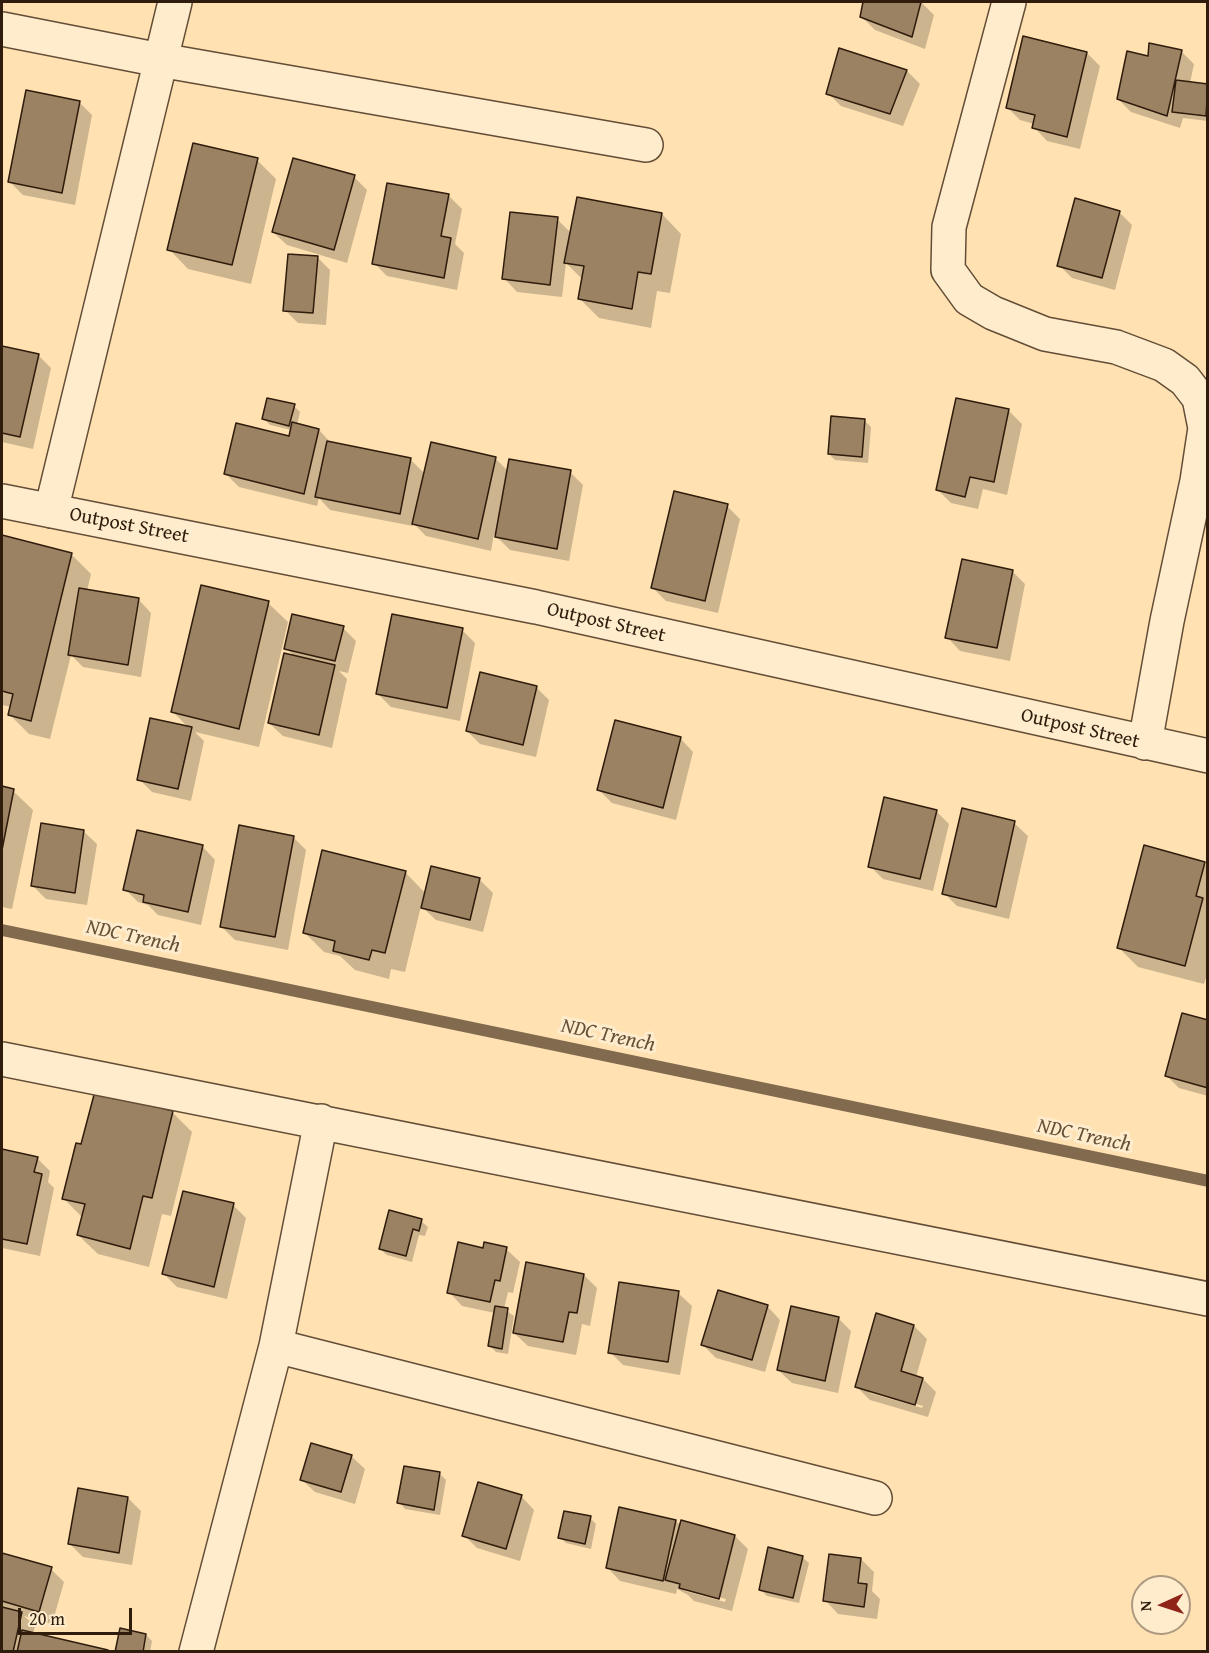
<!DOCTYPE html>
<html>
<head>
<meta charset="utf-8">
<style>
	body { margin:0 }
	#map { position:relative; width:1209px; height:1653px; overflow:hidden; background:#ffe1b2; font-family:"Gentium Book Plus",serif }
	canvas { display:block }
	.frame { position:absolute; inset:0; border:3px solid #2f1c0c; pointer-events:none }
	.north { position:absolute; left:1131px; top:1575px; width:60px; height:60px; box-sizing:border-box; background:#ffeccd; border:2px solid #ac9980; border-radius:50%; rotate:267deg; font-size:16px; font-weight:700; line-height:24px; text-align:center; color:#2f1c0c }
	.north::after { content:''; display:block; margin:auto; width:21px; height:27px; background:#8f2418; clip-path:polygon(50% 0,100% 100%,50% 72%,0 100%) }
	.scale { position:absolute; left:18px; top:1608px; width:114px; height:27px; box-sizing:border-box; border:3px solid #2f1c0c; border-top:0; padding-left:8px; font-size:18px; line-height:21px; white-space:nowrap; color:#2f1c0c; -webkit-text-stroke:4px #ffeccd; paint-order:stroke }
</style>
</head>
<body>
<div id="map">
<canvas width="1209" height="1653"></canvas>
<div class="frame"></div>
<div class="north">N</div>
<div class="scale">20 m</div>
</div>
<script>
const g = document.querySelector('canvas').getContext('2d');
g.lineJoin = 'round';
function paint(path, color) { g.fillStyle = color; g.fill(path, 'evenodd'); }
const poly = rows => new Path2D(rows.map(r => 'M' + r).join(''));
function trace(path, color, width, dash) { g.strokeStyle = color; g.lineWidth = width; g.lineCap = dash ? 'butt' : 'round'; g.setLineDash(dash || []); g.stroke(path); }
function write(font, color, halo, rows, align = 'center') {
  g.font = font + ' "Gentium Book Plus",serif'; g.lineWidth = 6; g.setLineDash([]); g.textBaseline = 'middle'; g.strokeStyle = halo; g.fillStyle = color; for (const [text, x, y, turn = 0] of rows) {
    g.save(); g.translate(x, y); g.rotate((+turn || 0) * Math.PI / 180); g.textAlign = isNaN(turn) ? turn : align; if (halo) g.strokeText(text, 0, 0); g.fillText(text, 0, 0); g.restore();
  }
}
const shadow = poly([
	[864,2,921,2,934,15,925,49,875,30,862,17],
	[840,50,907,71,920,84,903,126,841,106,828,93],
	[1181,51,1194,64,1190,83,1208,85,1208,114,1184,111,1184,114,1208,117,1208,121,1183,118,1180,128,1131,112,1118,99],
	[1087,53,1100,66,1080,149,1047,141,1034,127,1034,124,1020,120,1007,107],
	[79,102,92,115,75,205,23,195,10,182],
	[257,160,276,179,251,284,188,269,169,249],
	[354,177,367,190,347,263,287,245,273,232],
	[389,184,449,196,462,209,455,244,464,253,457,290,387,276,374,263],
	[1119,212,1132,225,1115,290,1072,278,1059,265],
	[662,214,681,234,670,293,657,291,651,328,599,318,580,299,583,280,566,263,562,297,517,292,504,278,557,219,571,233],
	[317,257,330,270,326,325,298,323,285,310],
	[2,347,38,355,51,368,33,449,2,442],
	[294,406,300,412,297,425,319,430,331,443,410,459,425,474,495,458,509,472,570,472,583,485,569,561,510,550,494,534,491,551,426,536,413,523,413,526,330,510,319,498,317,506,239,487,226,474,290,437,292,430,270,425,264,419],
	[1009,411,1022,424,1007,495,983,489,978,509,951,503,938,490],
	[864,420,871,427,868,463,835,460,829,454],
	[727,506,740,519,718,613,666,601,653,588],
	[2,537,71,554,91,574,87,591,138,599,151,613,141,677,83,667,71,655,50,739,29,734,9,714,11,707,2,705],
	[1012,571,1025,584,1010,661,960,651,947,637],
	[268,603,288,622,259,747,195,732,204,741,191,801,152,792,139,779,188,727,173,712],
	[343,628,356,641,348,673,339,671,347,679,332,748,283,736,269,723,295,657,286,648],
	[462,630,475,643,460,721,391,707,378,694],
	[536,687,549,700,536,757,480,744,467,731],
	[680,738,693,752,676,820,612,803,599,790],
	[2,788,13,791,33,810,12,909,2,907],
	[936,811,949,824,933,891,883,879,870,866],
	[1014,823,1028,836,1009,919,957,906,944,893],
	[83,831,97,844,87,905,46,899,33,886],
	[293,837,306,850,288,950,235,940,222,927],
	[202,846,215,860,201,925,158,915,148,905,138,902,125,889],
	[1204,863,1208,867,1208,971,1204,984,1138,967,1118,947],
	[405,872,426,894,479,879,493,893,483,932,436,920,421,906,405,972,391,969,389,979,355,970,340,956,324,952,304,932],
	[1208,1021,1208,1096,1179,1088,1166,1075],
	[172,1112,192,1132,171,1216,162,1214,149,1267,98,1254,78,1235,83,1218,64,1199,83,1145],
	[2,1150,37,1158,50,1171,48,1182,54,1188,40,1256,2,1248],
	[233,1205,246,1218,227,1299,177,1287,164,1274],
	[421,1221,428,1227,425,1236,419,1235,412,1262,387,1255,380,1249],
	[506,1249,520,1262,513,1293,508,1292,504,1309,514,1316,508,1354,496,1352,490,1346,495,1313,462,1306,449,1292],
	[584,1275,597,1288,590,1326,582,1324,576,1355,528,1346,514,1333],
	[678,1293,692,1306,680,1375,623,1365,610,1352],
	[767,1306,780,1320,765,1372,716,1358,703,1345],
	[838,1318,851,1331,838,1393,792,1383,778,1370],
	[914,1326,927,1339,916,1377,923,1379,936,1392,928,1417,870,1400,857,1387],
	[870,1390,923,1406,922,1408,870,1393],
	[351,1456,365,1469,355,1504,315,1492,301,1479],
	[440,1474,446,1480,440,1515,405,1509,399,1502],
	[521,1496,534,1510,520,1561,477,1548,464,1535],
	[128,1498,141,1511,132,1565,83,1557,70,1544],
	[590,1518,596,1524,591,1549,566,1543,560,1537],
	[676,1521,681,1526,735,1536,748,1549,732,1611,694,1601,688,1595,677,1589,676,1594,620,1581,607,1567],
	[680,1587,726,1599,725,1602,685,1591],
	[2,1554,51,1569,64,1582,52,1624,24,1616,35,1626,33,1634,108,1652,2,1652],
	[802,1557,809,1563,799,1603,767,1596,760,1589],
	[861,1559,874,1572,872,1591,880,1599,877,1619,838,1614,825,1600],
	[146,1635,152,1641,150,1652,116,1652]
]);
const stream = poly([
	[2,930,1208,1181]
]);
const building = poly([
	[863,2,921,2,912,37,860,17,863,2],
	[1023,36,1087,52,1067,137,1032,128,1035,115,1006,108,1023,36],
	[1149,43,1182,50,1167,116,1117,99,1127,51,1148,56,1149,43],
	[839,48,907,70,890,114,826,94,839,48],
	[1176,80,1208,84,1206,116,1172,112,1176,80],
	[26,90,80,101,62,193,8,182,26,90],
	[193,143,258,158,232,265,167,250,193,143],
	[293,158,355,175,334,250,272,232,293,158],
	[387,183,449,194,441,236,451,238,444,278,372,264,387,183],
	[577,197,662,213,651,274,638,272,632,309,578,299,584,266,564,263,577,197],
	[1075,198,1120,211,1102,278,1057,266,1075,198],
	[510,212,558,217,550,285,502,279,510,212],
	[288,254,318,256,313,313,283,311,288,254],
	[2,346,39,354,20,437,2,433,2,346],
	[267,398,295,404,289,426,262,419,267,398],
	[956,398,1009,409,994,482,970,477,965,497,936,490,956,398],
	[831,416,865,419,862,457,828,454,831,416],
	[292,422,319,429,304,494,224,474,236,423,289,436,292,422],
	[327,441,411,458,400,514,315,497,327,441],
	[431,442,496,457,478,539,412,524,431,442],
	[509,459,571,470,557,549,495,537,509,459],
	[674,491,728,504,705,601,651,588,674,491],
	[2,535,72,553,31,721,8,715,13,694,2,691,2,535],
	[962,559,1013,570,997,648,945,638,962,559],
	[201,585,269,601,239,729,171,712,201,585],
	[79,588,139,598,128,665,68,655,79,588],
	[292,614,344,626,335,661,284,649,292,614],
	[392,614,463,628,447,708,376,694,392,614],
	[284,653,335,665,319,735,268,723,284,653],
	[480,672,537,686,523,745,466,731,480,672],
	[150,718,192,727,178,789,137,780,150,718],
	[615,720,681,737,663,808,597,790,615,720],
	[2,786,14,789,2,850,2,786],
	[884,797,937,810,920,879,868,867,884,797],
	[962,808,1015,821,996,907,942,894,962,808],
	[41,823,84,830,75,893,31,886,41,823],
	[239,825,294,836,275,937,220,927,239,825],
	[137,830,203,845,188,912,143,902,144,895,123,890,137,830],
	[1144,845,1205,862,1196,896,1203,898,1185,966,1117,948,1144,845],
	[322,850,406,871,385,953,372,950,369,960,333,951,335,941,303,933,322,850],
	[431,866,480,878,470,920,421,908,431,866],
	[1182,1013,1208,1020,1208,1088,1165,1076,1182,1013],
	[95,1091,173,1111,152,1198,143,1196,130,1249,77,1235,85,1204,62,1199,76,1143,81,1144,95,1091],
	[2,1149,38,1157,34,1172,42,1174,27,1244,2,1239,2,1149],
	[183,1191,234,1203,214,1287,162,1274,183,1191],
	[389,1210,422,1219,419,1231,413,1229,406,1256,379,1249,389,1210],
	[458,1242,483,1248,484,1242,507,1247,500,1281,495,1280,490,1302,447,1293,458,1242],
	[526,1262,584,1274,577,1313,569,1312,563,1342,513,1333,526,1262],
	[619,1282,679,1291,668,1362,608,1353,619,1282],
	[718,1290,768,1305,752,1360,701,1345,718,1290],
	[495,1306,508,1308,502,1349,488,1346,495,1306],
	[791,1306,839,1317,825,1381,777,1370,791,1306],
	[876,1313,914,1325,901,1371,923,1378,915,1405,855,1387,876,1313],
	[311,1443,352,1455,341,1492,300,1480,311,1443],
	[404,1466,440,1472,434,1510,397,1503,404,1466],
	[478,1482,522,1495,506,1549,462,1536,478,1482],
	[78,1488,128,1497,119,1553,68,1544,78,1488],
	[619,1507,676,1520,663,1581,606,1568,619,1507],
	[564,1511,591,1516,585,1544,558,1538,564,1511],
	[681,1520,735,1535,719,1599,679,1588,680,1584,665,1580,681,1520],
	[768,1547,803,1556,793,1598,759,1590,768,1547],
	[2,1553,52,1567,39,1612,2,1601,2,1553],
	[829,1554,861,1558,858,1583,867,1584,864,1607,823,1601,829,1554],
	[2,1607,22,1612,13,1652,2,1652,2,1607],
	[120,1628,146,1634,143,1652,115,1652,120,1628],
	[22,1630,108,1650,108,1652,17,1652,22,1630]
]);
const minor = poly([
	[1009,2,949,227,948,270,969,299,993,313,1045,334,1116,347,1164,365,1185,380,1199,398,1205,428,1197,481,1167,621,1145,743],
	[2,29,160,60,646,145],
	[2,501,536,607,1208,756],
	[51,511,175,2],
	[2,1059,1208,1299],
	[276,1346,875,1498],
	[196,1652,276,1346,321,1121]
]);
const streetNames = [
	["Outpost Street",129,526,11],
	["Outpost Street",606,623,13],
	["Outpost Street",1080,729,13]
];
const waterNames = [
	["NDC Trench",133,937,12],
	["NDC Trench",608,1036,12],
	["NDC Trench",1084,1136,12]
];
paint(shadow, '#0003');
trace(stream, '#816a4e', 12);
paint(building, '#9b8262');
trace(building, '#2f1c0c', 1.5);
trace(minor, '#634d36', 36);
trace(minor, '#ffeccd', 33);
write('20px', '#2f1c0c', '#ffeccd', streetNames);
write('italic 21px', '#665038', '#ffeccd', waterNames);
</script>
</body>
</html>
